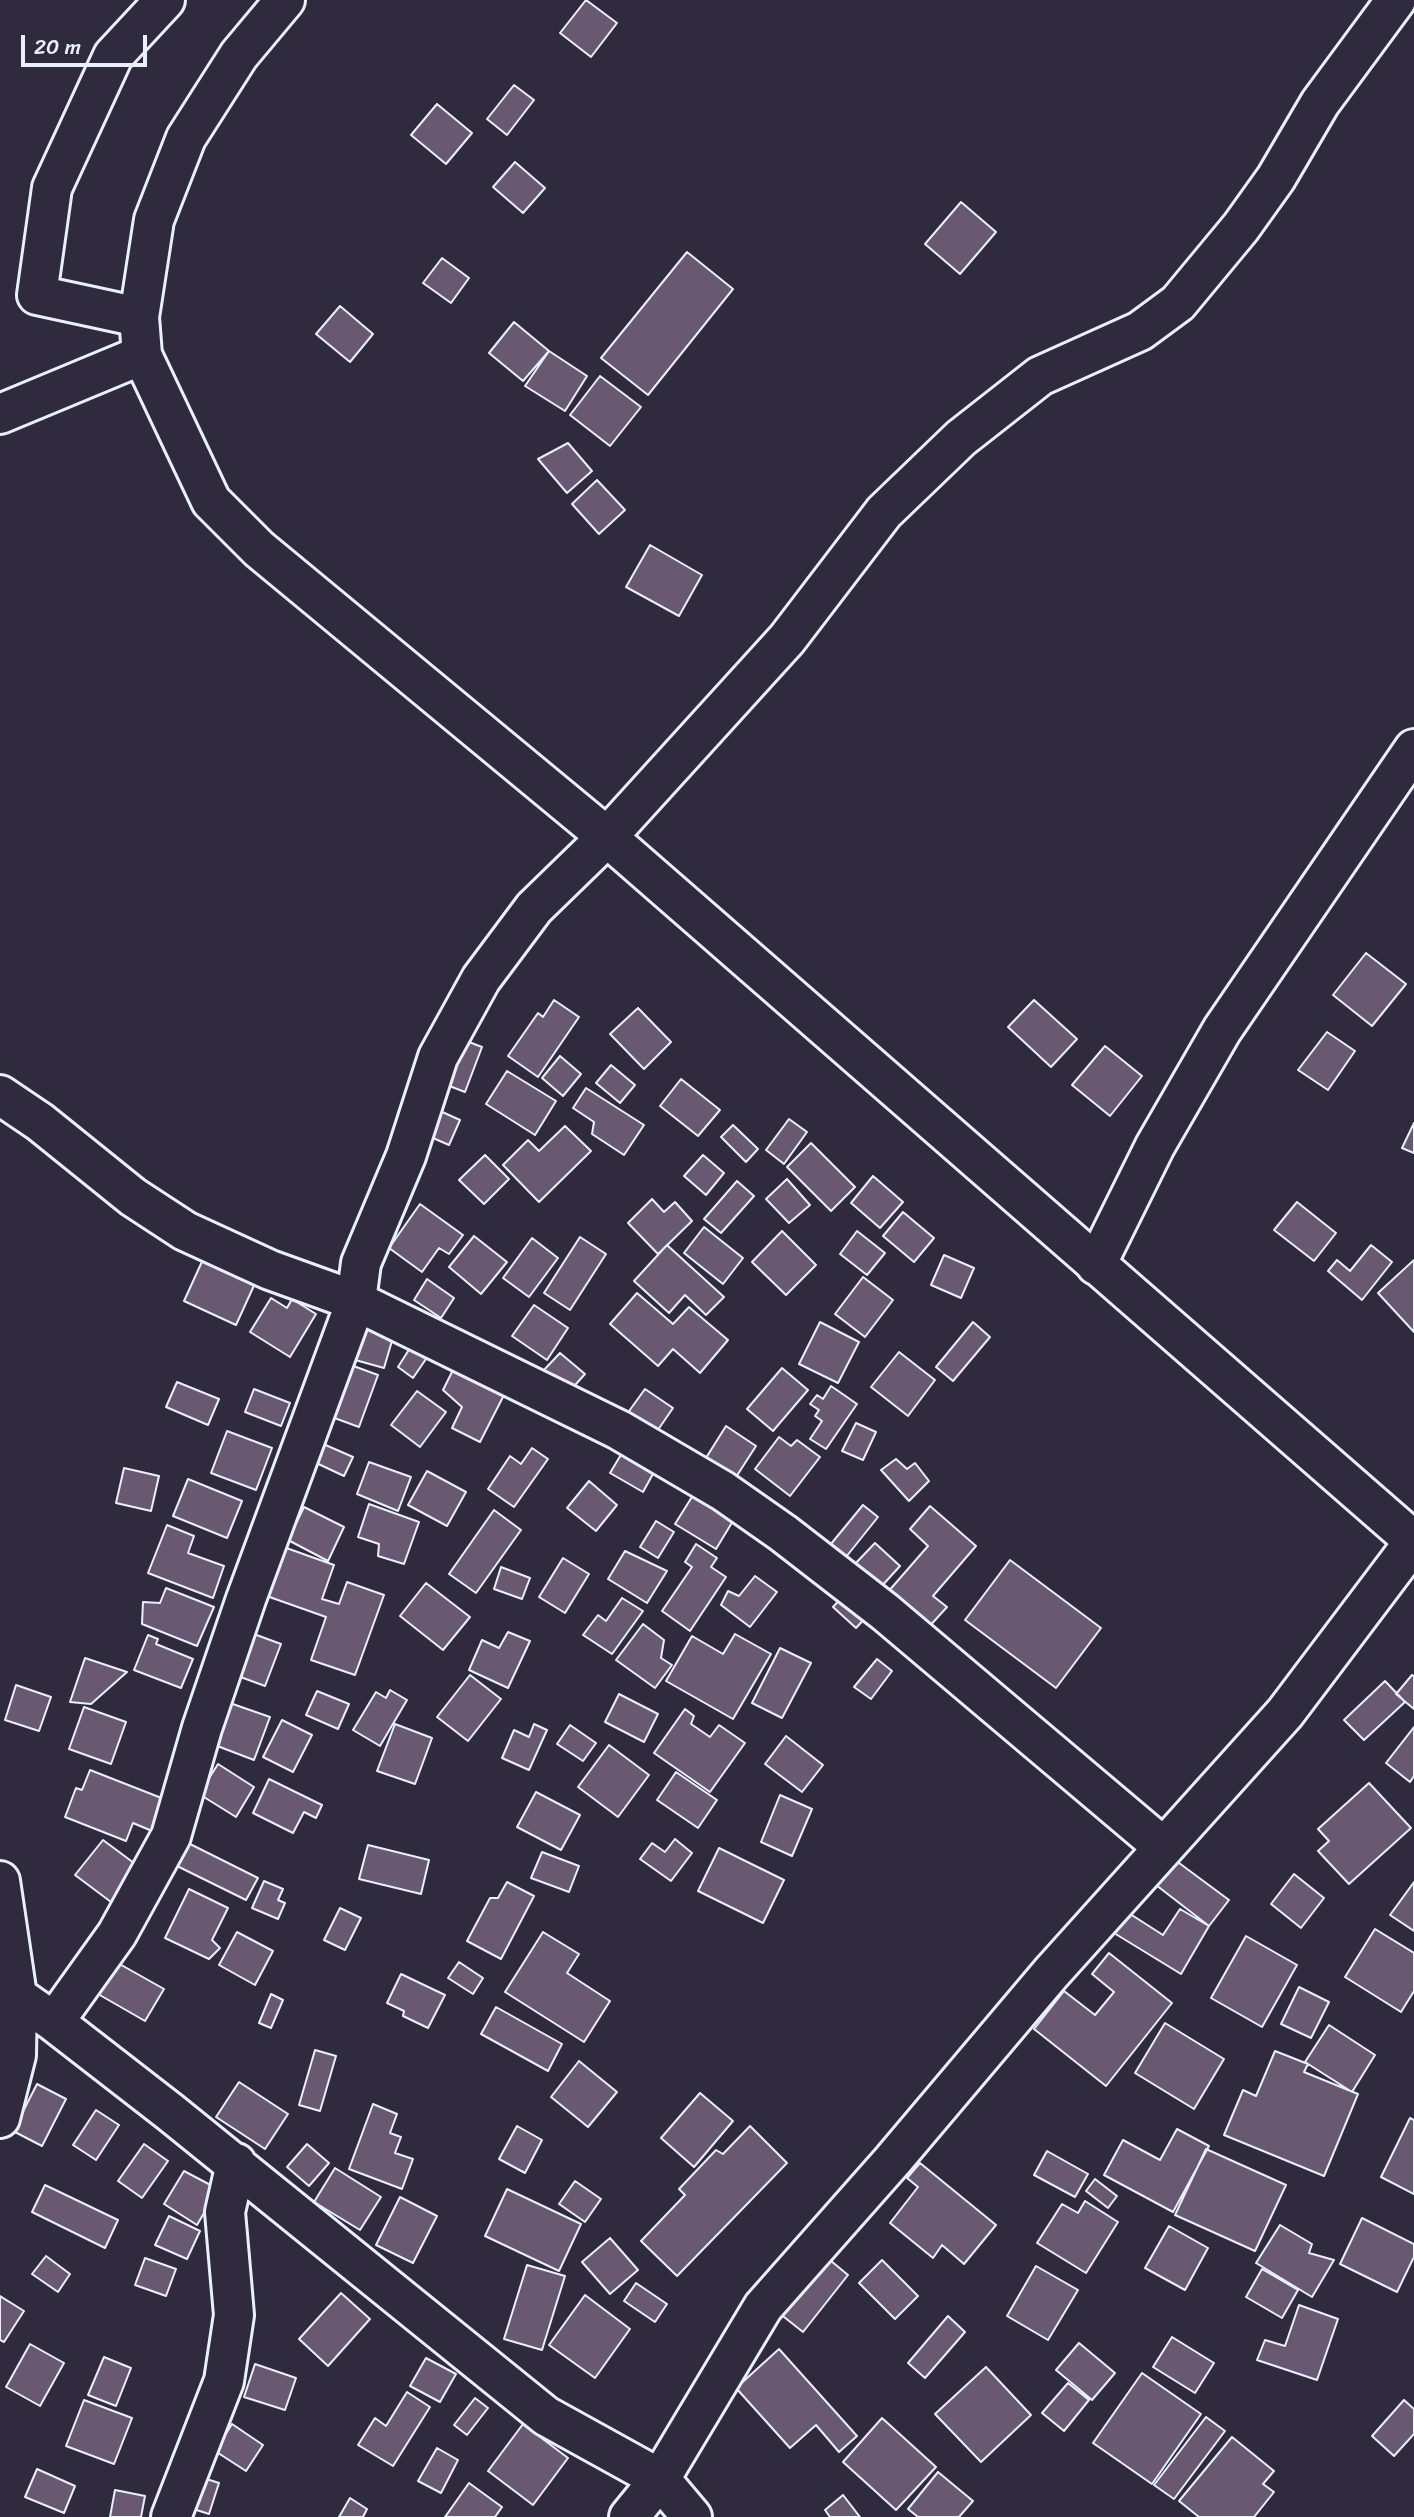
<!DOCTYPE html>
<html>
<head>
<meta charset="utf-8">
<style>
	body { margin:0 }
	#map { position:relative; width:1414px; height:2517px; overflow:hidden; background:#2f2a3d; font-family:Sriracha,sans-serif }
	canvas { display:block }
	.scale { position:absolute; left:21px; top:35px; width:126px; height:32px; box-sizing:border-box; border:4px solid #e8f1f8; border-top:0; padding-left:9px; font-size:21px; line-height:24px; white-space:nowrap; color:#e8f1f8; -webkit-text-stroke:5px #2f2a3d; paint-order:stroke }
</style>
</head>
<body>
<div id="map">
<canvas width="1414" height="2517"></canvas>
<div class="scale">20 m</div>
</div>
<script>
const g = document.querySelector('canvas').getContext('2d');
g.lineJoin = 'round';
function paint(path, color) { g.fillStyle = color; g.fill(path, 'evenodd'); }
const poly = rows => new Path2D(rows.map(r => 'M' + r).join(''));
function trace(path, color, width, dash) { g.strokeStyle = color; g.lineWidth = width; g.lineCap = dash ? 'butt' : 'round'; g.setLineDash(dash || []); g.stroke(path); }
const building = poly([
	[586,0,617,23,591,57,560,33,586,0],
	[514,85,534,100,507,135,487,119,514,85],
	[437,104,472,133,446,164,411,135,437,104],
	[515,162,545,188,523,213,493,187,515,162],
	[961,202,996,232,960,274,925,244,961,202],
	[687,252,733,289,648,395,601,358,687,252],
	[442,258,469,278,451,303,423,283,442,258],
	[340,306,373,334,350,362,316,334,340,306],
	[514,322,549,351,523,381,489,353,514,322],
	[549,351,587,376,565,411,525,386,549,351],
	[600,376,641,407,610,446,570,415,600,376],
	[568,443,592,471,567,493,538,459,568,443],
	[597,480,625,510,599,534,572,504,597,480],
	[650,545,702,575,679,616,626,587,650,545],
	[1366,953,1406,984,1372,1026,1333,995,1366,953],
	[554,1000,579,1017,538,1077,508,1056,538,1013,543,1017,554,1000],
	[1034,1000,1077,1039,1051,1067,1008,1027,1034,1000],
	[638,1008,671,1042,644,1069,610,1034,638,1008],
	[1327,1032,1355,1051,1328,1090,1298,1070,1327,1032],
	[456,1037,482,1047,465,1092,439,1082,456,1037],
	[1105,1046,1142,1076,1110,1116,1072,1085,1105,1046],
	[560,1056,581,1074,563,1096,542,1078,560,1056],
	[611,1065,635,1085,620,1103,596,1083,611,1065],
	[507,1071,556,1101,535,1135,486,1104,507,1071],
	[681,1079,720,1110,698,1136,660,1106,681,1079],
	[586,1088,644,1125,624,1155,592,1134,594,1122,573,1108,586,1088],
	[429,1106,460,1120,449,1145,417,1131,429,1106],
	[789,1119,807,1132,784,1164,766,1150,789,1119],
	[1414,1123,1414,1153,1402,1148,1414,1123],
	[733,1125,758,1149,746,1162,721,1137,733,1125],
	[565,1126,591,1151,539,1202,503,1165,528,1140,539,1151,565,1126],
	[811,1143,855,1187,831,1211,787,1167,811,1143],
	[485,1155,509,1179,484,1204,459,1180,485,1155],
	[703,1155,724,1173,706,1195,684,1176,703,1155],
	[873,1176,903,1202,880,1228,851,1203,873,1176],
	[787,1179,810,1205,789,1223,766,1199,787,1179],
	[737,1181,754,1196,721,1233,704,1219,737,1181],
	[652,1199,664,1212,675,1202,692,1221,658,1254,628,1223,652,1199],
	[1297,1202,1336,1233,1314,1261,1274,1230,1297,1202],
	[420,1204,463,1235,449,1254,439,1248,422,1272,389,1248,420,1204],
	[903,1212,934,1238,914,1262,883,1236,903,1212],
	[704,1227,743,1258,723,1284,684,1253,704,1227],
	[782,1231,816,1265,786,1295,752,1262,782,1231],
	[857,1231,885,1253,867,1275,840,1254,857,1231],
	[474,1236,507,1262,481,1294,449,1267,474,1236],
	[580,1237,606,1254,570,1310,544,1293,580,1237],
	[532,1238,558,1258,529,1297,503,1278,532,1238],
	[667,1245,724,1297,706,1315,685,1295,669,1313,634,1281,667,1245],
	[1371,1245,1392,1262,1362,1300,1328,1271,1337,1260,1350,1271,1371,1245],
	[205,1255,257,1279,236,1325,184,1301,205,1255],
	[944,1255,974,1268,961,1298,931,1285,944,1255],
	[1414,1260,1414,1332,1378,1293,1414,1260],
	[863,1277,893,1300,865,1337,835,1314,863,1277],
	[427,1279,454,1298,441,1318,414,1300,427,1279],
	[637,1293,673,1324,689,1307,728,1340,700,1373,673,1349,658,1366,610,1324,637,1293],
	[271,1298,287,1308,292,1299,316,1314,290,1357,250,1332,271,1298],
	[534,1305,568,1328,547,1360,512,1336,534,1305],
	[820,1322,859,1342,838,1383,799,1364,820,1322],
	[973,1322,990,1337,953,1381,936,1367,973,1322],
	[358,1325,394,1334,384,1368,348,1358,358,1325],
	[410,1348,426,1359,413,1378,398,1367,410,1348],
	[899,1352,935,1380,908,1416,871,1387,899,1352],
	[560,1353,585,1374,568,1393,543,1371,560,1353],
	[348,1364,378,1375,359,1427,329,1416,348,1364],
	[782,1368,808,1390,773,1431,747,1409,782,1368],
	[453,1370,504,1395,480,1442,452,1428,462,1407,443,1390,453,1370],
	[177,1382,219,1399,208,1425,166,1407,177,1382],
	[831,1386,857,1404,826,1449,810,1439,822,1421,815,1416,819,1410,810,1404,817,1395,823,1399,831,1386],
	[254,1389,290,1403,281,1426,245,1412,254,1389],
	[645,1389,673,1408,653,1437,624,1418,645,1389],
	[417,1391,446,1412,420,1447,391,1425,417,1391],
	[856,1423,876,1432,863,1460,842,1451,856,1423],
	[726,1426,756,1446,729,1488,699,1469,726,1426],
	[227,1431,272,1448,256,1490,211,1473,227,1431],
	[779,1437,791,1446,797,1440,820,1457,790,1496,755,1469,779,1437],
	[321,1443,353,1457,344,1476,312,1461,321,1443],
	[532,1448,548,1459,514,1507,488,1489,510,1456,521,1464,532,1448],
	[622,1453,654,1472,643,1492,610,1473,622,1453],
	[896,1459,907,1469,915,1463,929,1481,909,1501,881,1470,896,1459],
	[369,1462,411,1477,398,1511,357,1494,369,1462],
	[124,1468,159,1476,151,1511,116,1503,124,1468],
	[427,1471,466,1492,447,1526,408,1505,427,1471],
	[188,1479,242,1501,227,1538,173,1516,188,1479],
	[589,1481,617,1505,596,1531,567,1508,589,1481],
	[695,1492,736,1516,716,1549,675,1524,695,1492],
	[369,1504,419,1522,404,1564,378,1556,379,1544,358,1537,369,1504],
	[863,1505,878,1517,842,1562,826,1550,863,1505],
	[930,1506,976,1546,933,1596,947,1607,927,1629,887,1593,928,1546,910,1529,930,1506],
	[304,1507,344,1527,328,1561,288,1540,304,1507],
	[494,1510,521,1530,476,1593,449,1574,494,1510],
	[656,1521,674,1532,658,1558,640,1547,656,1521],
	[167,1525,194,1536,188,1553,224,1566,213,1598,148,1573,167,1525],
	[875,1543,900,1566,880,1588,854,1565,875,1543],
	[696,1544,717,1558,711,1567,726,1577,690,1631,662,1611,692,1567,685,1562,696,1544],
	[278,1545,334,1565,322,1599,339,1604,347,1582,384,1595,355,1675,311,1660,326,1617,261,1594,278,1545],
	[625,1551,667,1571,647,1603,608,1579,625,1551],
	[563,1558,589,1574,565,1613,539,1597,563,1558],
	[1010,1560,1101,1628,1056,1688,965,1620,1010,1560],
	[501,1567,530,1578,522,1599,494,1589,501,1567],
	[755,1576,777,1592,750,1627,721,1605,728,1591,739,1596,755,1576],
	[426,1583,470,1617,443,1650,400,1616,426,1583],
	[166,1588,214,1607,197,1646,142,1624,143,1602,160,1603,166,1588],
	[845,1594,868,1615,856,1628,833,1607,845,1594],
	[622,1598,643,1611,612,1654,583,1635,598,1615,606,1621,622,1598],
	[643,1624,664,1640,661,1658,672,1665,655,1688,616,1660,643,1624],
	[243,1630,281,1644,265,1686,227,1672,243,1630],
	[508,1632,530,1641,508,1688,469,1670,482,1640,499,1648,508,1632],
	[735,1634,771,1654,733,1719,666,1681,692,1636,723,1654,735,1634],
	[148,1635,158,1639,156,1644,193,1659,181,1688,134,1670,148,1635],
	[780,1648,811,1663,782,1718,752,1703,780,1648],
	[85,1658,127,1672,91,1704,70,1702,85,1658],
	[877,1659,892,1671,871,1699,854,1687,877,1659],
	[470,1675,501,1699,468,1741,437,1717,470,1675],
	[1412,1675,1414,1676,1414,1709,1396,1694,1412,1675],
	[1385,1681,1405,1702,1364,1740,1344,1720,1385,1681],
	[16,1685,51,1697,39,1731,5,1720,16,1685],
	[390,1690,407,1700,380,1746,353,1730,376,1692,386,1698,390,1690],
	[317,1691,349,1704,338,1729,306,1715,317,1691],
	[619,1694,658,1714,644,1742,605,1722,619,1694],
	[227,1702,270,1717,254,1760,212,1744,227,1702],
	[84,1707,126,1722,111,1764,69,1749,84,1707],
	[685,1709,694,1716,691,1724,710,1737,719,1725,745,1743,710,1792,654,1753,685,1709],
	[282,1720,312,1735,293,1772,263,1757,282,1720],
	[395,1724,432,1738,415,1784,377,1771,395,1724],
	[534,1724,547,1730,529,1770,502,1758,514,1730,529,1737,534,1724],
	[570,1725,596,1743,583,1761,557,1744,570,1725],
	[1414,1727,1414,1776,1410,1782,1386,1763,1414,1727],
	[786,1736,823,1765,802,1792,765,1764,786,1736],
	[609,1745,649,1775,618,1817,578,1787,609,1745],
	[218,1764,254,1787,236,1817,199,1794,218,1764],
	[90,1770,164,1799,152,1831,133,1823,126,1841,65,1817,76,1788,82,1790,90,1770],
	[676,1772,717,1800,698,1828,657,1800,676,1772],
	[269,1779,322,1805,316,1818,304,1812,293,1833,253,1813,269,1779],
	[1369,1783,1411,1828,1349,1884,1318,1851,1329,1841,1318,1829,1369,1783],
	[536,1792,580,1815,561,1850,517,1827,536,1792],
	[780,1795,812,1809,792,1856,761,1842,780,1795],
	[675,1839,692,1853,671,1881,640,1859,652,1843,665,1852,675,1839],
	[103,1840,138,1866,111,1902,75,1875,103,1840],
	[184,1841,258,1878,246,1900,173,1864,184,1841],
	[368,1845,429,1860,421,1894,359,1879,368,1845],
	[719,1848,784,1880,763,1923,698,1891,719,1848],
	[542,1852,579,1866,569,1892,531,1878,542,1852],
	[1175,1860,1229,1900,1209,1926,1156,1885,1175,1860],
	[1294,1874,1324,1898,1301,1928,1271,1904,1294,1874],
	[264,1881,283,1889,278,1900,285,1903,278,1919,252,1908,264,1881],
	[507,1882,534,1896,501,1959,467,1941,490,1898,498,1898,507,1882],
	[1414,1882,1414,1931,1390,1915,1414,1882],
	[189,1889,228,1908,212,1940,220,1948,209,1959,165,1938,189,1889],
	[340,1908,361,1918,345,1950,324,1940,340,1908],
	[1180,1909,1209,1926,1181,1974,1114,1933,1127,1912,1163,1935,1180,1909],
	[1375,1929,1414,1953,1414,1991,1401,2012,1345,1977,1375,1929],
	[237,1932,273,1951,255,1985,219,1965,237,1932],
	[543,1932,579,1954,567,1973,610,2001,584,2042,505,1992,543,1932],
	[1246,1936,1297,1965,1262,2027,1211,1998,1246,1936],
	[1109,1953,1172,2003,1106,2086,1034,2029,1064,1991,1095,2015,1114,1992,1092,1974,1109,1953],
	[116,1962,164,1989,145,2021,98,1994,116,1962],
	[459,1962,483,1978,473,1994,448,1978,459,1962],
	[401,1974,445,1995,428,2028,403,2016,404,2011,387,2003,401,1974],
	[1299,1987,1329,2002,1311,2038,1281,2024,1299,1987],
	[271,1994,283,2000,271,2028,259,2023,271,1994],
	[496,2007,562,2044,548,2071,481,2034,496,2007],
	[1165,2023,1224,2059,1194,2109,1135,2073,1165,2023],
	[1329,2025,1375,2055,1352,2092,1305,2062,1329,2025],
	[315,2050,336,2056,320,2111,299,2105,315,2050],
	[1275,2051,1308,2064,1304,2072,1358,2094,1324,2176,1224,2135,1243,2090,1256,2096,1275,2051],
	[579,2061,617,2092,588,2127,551,2097,579,2061],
	[239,2082,288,2114,265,2149,216,2117,239,2082],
	[37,2084,66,2099,42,2146,13,2131,37,2084],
	[700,2093,733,2121,694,2167,661,2138,700,2093],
	[373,2104,397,2114,390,2133,401,2137,395,2153,413,2159,402,2189,349,2169,373,2104],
	[96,2110,119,2125,96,2160,73,2145,96,2110],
	[1410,2118,1414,2120,1414,2194,1381,2177,1410,2118],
	[517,2126,542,2140,525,2173,499,2159,517,2126],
	[750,2126,787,2163,677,2276,641,2241,685,2195,679,2189,716,2150,723,2154,750,2126],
	[1177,2129,1209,2146,1173,2212,1104,2175,1123,2140,1160,2160,1177,2129],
	[144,2144,168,2161,142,2198,118,2181,144,2144],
	[307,2144,329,2163,309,2186,287,2167,307,2144],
	[1206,2149,1286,2185,1255,2251,1175,2215,1206,2149],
	[1047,2151,1088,2174,1075,2197,1034,2175,1047,2151],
	[920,2163,996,2225,964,2264,942,2245,933,2258,890,2223,918,2187,907,2178,920,2163],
	[335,2168,381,2197,360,2230,314,2202,335,2168],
	[184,2171,218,2189,197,2225,164,2204,184,2171],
	[1095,2179,1117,2196,1108,2208,1086,2191,1095,2179],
	[575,2181,601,2199,585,2222,559,2204,575,2181],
	[45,2185,118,2220,105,2248,32,2212,45,2185],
	[507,2189,581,2224,559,2271,485,2236,507,2189],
	[400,2197,437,2216,413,2263,376,2245,400,2197],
	[1085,2201,1118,2222,1086,2273,1037,2243,1062,2204,1078,2213,1085,2201],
	[169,2216,200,2231,187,2259,155,2245,169,2216],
	[1362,2218,1414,2244,1414,2257,1397,2292,1340,2264,1362,2218],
	[1280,2225,1312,2244,1309,2253,1334,2260,1312,2297,1256,2263,1280,2225],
	[1169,2226,1208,2248,1185,2290,1145,2268,1169,2226],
	[610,2238,638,2270,610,2294,582,2262,610,2238],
	[46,2256,70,2274,58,2292,32,2274,46,2256],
	[825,2256,848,2275,803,2332,779,2313,825,2256],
	[145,2258,176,2269,166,2296,135,2285,145,2258],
	[882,2260,918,2296,895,2319,859,2283,882,2260],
	[527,2265,565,2276,542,2350,504,2339,527,2265],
	[1036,2266,1078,2290,1048,2340,1007,2316,1036,2266],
	[1262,2269,1298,2290,1282,2318,1246,2297,1262,2269],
	[636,2283,667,2304,655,2322,624,2301,636,2283],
	[341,2293,370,2319,328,2366,299,2339,341,2293],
	[585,2295,630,2329,595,2378,549,2345,585,2295],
	[0,2296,24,2311,4,2342,0,2340,0,2296],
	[1299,2305,1338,2319,1317,2380,1257,2360,1265,2340,1285,2346,1299,2305],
	[948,2316,965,2332,925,2378,908,2363,948,2316],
	[1172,2337,1214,2363,1195,2393,1153,2367,1172,2337],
	[1079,2343,1115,2373,1092,2400,1056,2370,1079,2343],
	[30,2344,64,2363,40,2406,6,2387,30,2344],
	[779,2349,857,2436,839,2452,816,2425,790,2448,736,2388,779,2349],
	[104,2357,131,2368,116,2406,88,2395,104,2357],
	[426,2358,456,2374,440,2402,410,2386,426,2358],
	[255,2364,296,2378,285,2410,244,2397,255,2364],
	[986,2367,1031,2415,981,2462,935,2414,986,2367],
	[1142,2373,1201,2414,1152,2484,1093,2443,1142,2373],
	[1068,2383,1089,2400,1064,2431,1042,2413,1068,2383],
	[407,2392,430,2407,393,2466,358,2445,375,2418,386,2426,407,2392],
	[475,2398,488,2408,467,2435,454,2425,475,2398],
	[84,2400,132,2418,114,2464,66,2446,84,2400],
	[1404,2400,1414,2409,1414,2434,1394,2456,1372,2436,1404,2400],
	[1206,2417,1225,2431,1174,2499,1154,2485,1206,2417],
	[882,2418,936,2467,896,2510,843,2462,882,2418],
	[232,2424,263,2445,246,2471,215,2451,232,2424],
	[523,2424,568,2458,533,2505,488,2471,523,2424],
	[1232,2437,1274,2471,1263,2484,1274,2492,1254,2517,1199,2517,1179,2501,1232,2437],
	[437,2448,458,2460,441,2493,418,2481,437,2448],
	[37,2469,75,2486,64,2513,25,2497,37,2469],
	[938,2472,973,2501,959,2517,918,2517,908,2509,938,2472],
	[191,2474,219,2483,209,2514,181,2505,191,2474],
	[469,2483,502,2507,495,2517,445,2517,469,2483],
	[115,2490,145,2496,141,2517,110,2517,115,2490],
	[843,2495,860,2517,830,2517,825,2510,843,2495],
	[350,2498,367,2509,363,2517,339,2517,350,2498]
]);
const minor = poly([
	[139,317,37,295,52,188,113,56,165,0],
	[0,414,142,355],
	[0,1095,40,1122,133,1197,185,1231,270,1270,356,1301,619,1430,723,1491,783,1533,885,1612,1162,1846],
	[1096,1265,1155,1146,1222,1030,1414,749],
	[0,1881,17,1996,16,2055,0,2118],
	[0,1989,17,1996,54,2022,170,2112,546,2416,660,2479,692,2517],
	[54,2022,117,1934,171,1836,202,1728,246,1599,356,1301,361,1263,406,1156,438,1057,481,979,534,908,607,837,787,639,884,512,961,438,1040,376,1140,331,1178,303,1241,227,1276,178,1320,103,1396,0],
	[171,2517,224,2381,234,2315,225,2212,236,2163],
	[629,2517,660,2479,763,2307,893,2160,1051,1973,1285,1713,1414,1542]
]);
const major = poly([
	[285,0,239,55,186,138,154,220,139,317,142,355,211,501,259,549,607,837,1414,1541]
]);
paint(building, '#695872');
trace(building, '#e8f1f8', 2);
trace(minor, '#e8f1f8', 44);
trace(major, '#e8f1f8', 44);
trace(minor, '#2f2a3d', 38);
trace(major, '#2f2a3d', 38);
</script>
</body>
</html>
